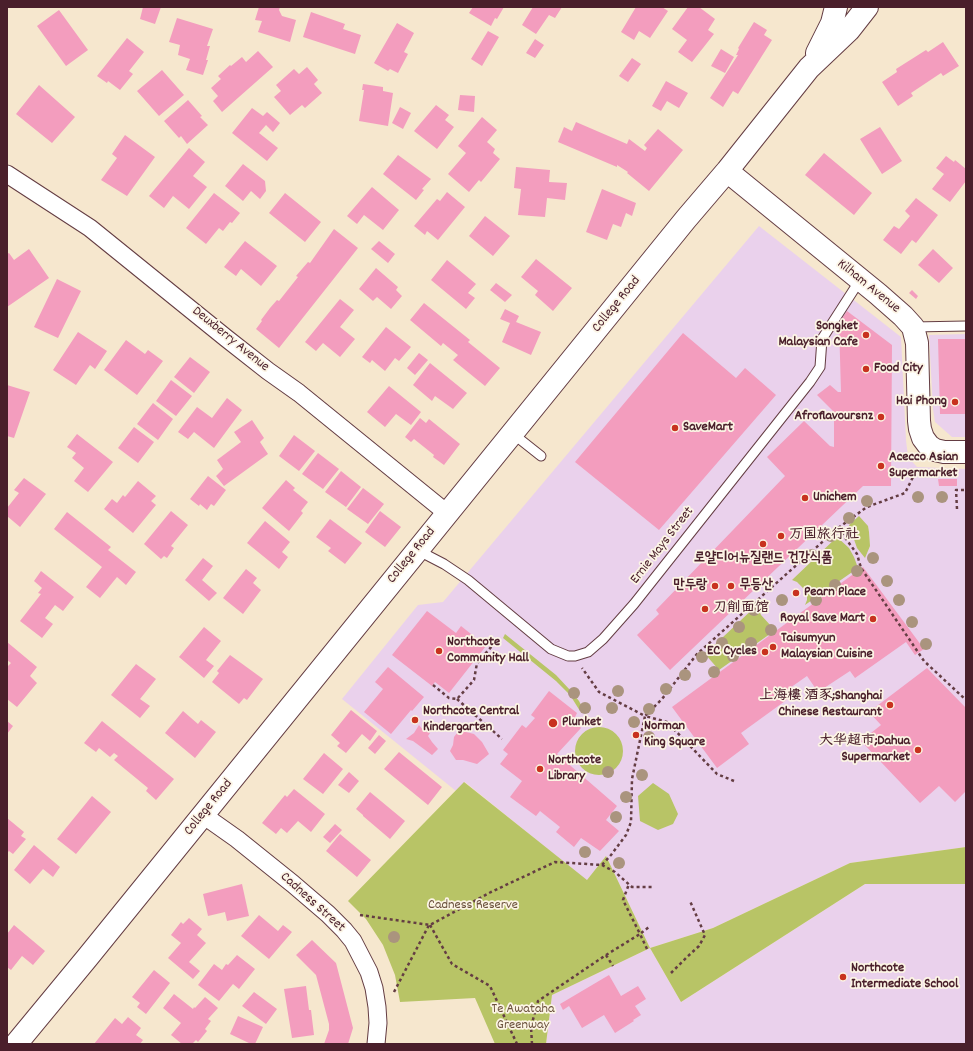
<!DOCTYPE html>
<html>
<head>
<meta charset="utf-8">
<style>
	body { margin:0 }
	#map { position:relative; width:973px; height:1051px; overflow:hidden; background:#f6e7ce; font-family:Dekko,sans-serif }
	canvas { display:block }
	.frame { position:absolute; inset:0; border:8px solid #4a1f2b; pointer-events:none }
</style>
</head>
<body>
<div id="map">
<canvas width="973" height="1051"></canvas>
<div class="frame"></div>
</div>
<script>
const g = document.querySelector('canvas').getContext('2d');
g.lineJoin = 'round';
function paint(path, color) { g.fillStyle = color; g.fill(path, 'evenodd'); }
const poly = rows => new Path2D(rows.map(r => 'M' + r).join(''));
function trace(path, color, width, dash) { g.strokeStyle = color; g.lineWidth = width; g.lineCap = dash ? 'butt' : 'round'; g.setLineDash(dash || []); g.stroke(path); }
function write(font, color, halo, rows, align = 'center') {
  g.font = font + ' Dekko,"LXGW WenKai TC","Poor Story",sans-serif'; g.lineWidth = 3.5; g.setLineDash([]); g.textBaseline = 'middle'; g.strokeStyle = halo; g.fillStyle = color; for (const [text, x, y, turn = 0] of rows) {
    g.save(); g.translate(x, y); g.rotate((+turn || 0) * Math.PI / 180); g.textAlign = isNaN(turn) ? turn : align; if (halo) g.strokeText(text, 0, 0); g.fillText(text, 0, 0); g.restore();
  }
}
const built = poly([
	[759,226,901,337,906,440,908,457,917,467,966,469,966,847,850,863,713,928,650,948,681,1002,865,884,966,884,966,1044,546,1044,552,995,650,948,606,856,587,881,465,782,456,791,342,699,418,605,443,602],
	[966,334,966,437,952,437,935,422,933,409,929,335]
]);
const green = poly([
	[859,516,868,526,869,532,870,546,865,558,857,548,849,525],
	[837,537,849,548,854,557,858,568,805,605,807,600,807,595,803,588,797,582,792,580],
	[757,605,761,615,771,626,777,629,719,670,705,654],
	[505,634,556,675,570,690,579,701,583,709,580,711,570,695,556,681,503,638],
	'575 751a24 24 0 1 1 48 0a24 24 0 1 1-48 0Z',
	[464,782,587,880,606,856,650,948,713,928,850,863,966,847,966,884,865,884,681,1002,650,948,552,995,546,1044,495,1044,475,998,400,1002,395,975,383,945,366,919,348,901],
	[653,783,669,794,678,814,673,824,658,830,640,821,638,796]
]);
const building = poly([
	[143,7,161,7,155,24,140,19],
	[259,7,280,7,279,10,282,16,296,20,290,42,258,32,262,21,255,20],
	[473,7,504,7,497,19,495,18,491,26,469,13],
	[533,7,562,7,555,18,549,15,536,34,522,25],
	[636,7,662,7,668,11,650,38,639,31,634,40,621,32],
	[688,7,699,7,715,19,708,30,714,34,692,62,678,52,687,40,672,29],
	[59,10,88,50,66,66,37,26],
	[311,12,345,24,343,29,361,35,355,54,303,37],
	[177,18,213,29,207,46,210,46,206,60,208,60,203,75,186,70,190,59,178,55,180,45,169,42],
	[754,22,767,30,764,35,772,40,738,94,733,91,723,107,710,98,738,55,736,55,739,49,738,48],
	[397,23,414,33,404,52,408,54,398,73,390,69,388,71,374,63],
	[488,31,499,37,482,66,471,59],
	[127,38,144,52,129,71,133,74,120,90,108,81,107,83,97,76],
	[535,39,544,45,535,58,526,53],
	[943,42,959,66,943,76,941,73,911,93,913,96,898,106,882,82,897,72,896,69,926,50,928,52],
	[721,49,734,57,725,73,711,66],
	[258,51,273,67,222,112,213,101,218,96,211,88,221,79,218,76,230,65,231,66,242,57,246,62],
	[632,58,641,64,628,82,619,76],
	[307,67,318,80,314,84,322,93,305,108,302,105,290,115,274,97,281,91,276,85,294,69,299,74],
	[162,70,184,95,159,116,137,91],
	[666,81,688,93,679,108,667,101,661,111,652,106],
	[363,84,383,87,383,91,393,93,388,126,359,121,364,90,362,90],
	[39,85,75,117,52,143,16,114],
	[460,95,475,96,474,112,458,110],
	[188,100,202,116,200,117,208,125,187,144,181,136,179,138,164,121],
	[436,105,449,115,445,120,454,127,437,149,414,131],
	[400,107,411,113,403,129,392,123],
	[252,108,263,116,267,112,280,123,273,132,266,125,259,133,278,148,267,161,232,133],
	[482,117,497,130,487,142,495,149,493,153,500,159,481,182,479,180,469,192,448,174,466,153,458,146],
	[576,122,627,144,629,139,645,151,647,148,644,145,658,129,683,150,649,191,627,173,628,172,617,165,617,167,558,142,564,127,572,131],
	[880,127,902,161,882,174,860,139],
	[125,135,155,157,127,196,101,180,117,158,112,154],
	[189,148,205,162,193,176,207,187,189,209,173,196,164,208,149,196],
	[824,153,872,193,854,215,805,175],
	[398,155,431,179,422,189,424,190,416,200,383,174],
	[946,156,954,162,955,160,966,169,966,181,950,202,932,189,944,174,936,168],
	[243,164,265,181,266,191,260,199,251,191,243,201,225,186],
	[516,167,550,170,549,182,567,183,565,200,547,198,545,217,518,215,521,189,514,188],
	[372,187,399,210,383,230,364,215,357,224,347,216],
	[602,189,636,203,632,216,626,213,621,227,613,224,607,240,586,232],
	[447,192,465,207,438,240,427,231,425,235,414,226,437,199,440,201],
	[214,193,240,213,232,223,230,222,223,231,219,228,206,244,186,228],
	[285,193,321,222,305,242,269,213],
	[916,198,938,215,916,243,912,240,901,254,883,240,894,226,899,229,910,216,905,211],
	[485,216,510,236,493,256,469,236],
	[334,229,358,248,279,348,256,329,262,321,261,320,270,308,277,300,279,301,298,277,296,276,308,262,310,263],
	[245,241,277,266,261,286,241,269,236,276,224,267],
	[379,241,395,254,388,263,371,249],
	[29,249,49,278,7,307,7,254,9,253,14,260],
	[933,249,953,268,939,283,918,265],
	[536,259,572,288,553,311,535,295,538,291,521,277],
	[447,260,476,284,468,293,475,298,466,309,431,280],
	[376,268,398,287,396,290,402,296,391,309,377,297,373,301,359,289],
	[57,279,81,291,58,338,34,327],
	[496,283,512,295,505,302,490,290],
	[912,290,918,296,916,299,909,293],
	[340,299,354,310,340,327,355,339,340,357,323,343,316,351,305,342],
	[424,303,470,340,468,342,500,368,485,386,453,360,458,355,443,343,441,346,410,320],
	[505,309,519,316,516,322,541,332,531,355,502,342,510,323,500,319],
	[847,311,892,345,891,486,863,486,670,670,637,635,659,614,656,610,785,476,767,457,804,421,830,446,834,447,834,412,817,395,830,385,838,392,841,392,839,323],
	[386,327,411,347,399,361,395,358,385,371,372,360,370,363,362,357],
	[78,332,107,351,95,369,90,365,76,385,53,370],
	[683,333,736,378,745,368,776,395,659,530,575,462],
	[938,339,966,339,966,414,940,414],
	[126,340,145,354,148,350,163,361,137,395,104,370],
	[419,353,428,360,415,375,407,368],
	[190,357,210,372,194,393,174,377],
	[430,363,467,393,453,409,435,396,432,401,413,385],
	[171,380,192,396,176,416,156,401],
	[7,385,30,392,14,438,7,436],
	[389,386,421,412,411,425,396,414,385,427,367,412],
	[227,398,242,410,214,448,194,432,188,439,178,432,197,407,212,418],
	[153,403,173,419,158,440,137,424],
	[420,418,426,423,429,419,460,444,444,465,433,457,434,455,414,439,411,442,405,437],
	[252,420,264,438,260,442,268,454,224,486,216,476,223,469,217,460,241,442,234,432],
	[134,427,154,442,138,463,118,448],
	[77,434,113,462,88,492,74,481,84,468,72,458,76,453,67,447],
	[294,435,315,451,299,471,279,456],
	[318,453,339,469,323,489,302,474],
	[341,471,361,487,346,507,325,492],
	[208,476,226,490,214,506,211,504,207,510,200,504,199,506,190,499],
	[24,478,46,494,20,527,7,516,7,508,19,493,14,490],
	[938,479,957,479,957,486,939,486],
	[286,480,295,488,293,490,308,502,301,511,303,513,289,531,262,508],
	[138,481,156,496,151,501,156,505,133,533,104,509,112,499,117,503,123,495,125,497],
	[363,488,384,504,368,524,347,509],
	[171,511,188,525,171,546,174,548,167,558,164,556,161,559,144,544],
	[380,511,401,527,385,547,365,532],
	[67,512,111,547,108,550,136,572,126,585,117,577,100,598,86,587,102,567,54,529],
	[330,519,362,543,345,564,328,551,331,548,316,537],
	[265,521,290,542,282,552,288,557,279,569,247,543],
	[203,558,213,566,202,580,217,593,209,601,185,580],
	[863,567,924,649,915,655,906,642,855,678,850,671,818,692,807,676,787,690,792,696,741,733,749,744,717,768,672,707],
	[246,569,257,578,253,583,261,590,243,614,223,598],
	[41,571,74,597,63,611,55,605,45,618,53,624,42,638,20,621,41,594,38,593,42,588,34,581],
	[427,611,456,633,461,626,486,646,449,693,435,682,432,686,392,655],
	[204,627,221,641,206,660,214,666,204,678,179,657],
	[7,642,37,667,30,676,37,683,17,707,7,699,7,667,11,663,7,660],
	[230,655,263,679,247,700,244,698,239,704,212,682,219,673,217,671],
	[136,664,156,679,140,699,150,706,140,718,111,695],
	[388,667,424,697,412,711,411,710,391,734,364,712,383,689,375,682],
	[927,668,966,708,966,791,955,802,939,786,920,803,861,741,881,725,869,712],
	[549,691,577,713,574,719,581,728,557,754,617,806,606,820,619,831,600,851,581,838,574,847,556,832,560,827,540,811,536,816,510,797,522,781,500,764,508,754,503,750,522,725,526,728,535,718,531,715],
	[351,710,377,731,370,741,362,734,346,753,337,746,340,743,331,735],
	[183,711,198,724,201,720,216,732,195,758,165,733],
	[7,721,13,726,7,734],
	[102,721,174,779,156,800,146,791,148,788,114,760,118,756,114,753,110,757,99,748,96,752,84,743],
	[419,725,423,730,430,733,428,736,432,742,438,749,432,755,413,741,406,739,414,733],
	[460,729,466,732,474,734,482,742,489,754,477,764,463,760,456,760,450,751,453,745,454,737],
	[379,735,386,741,375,754,368,748],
	[399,752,442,787,428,805,384,769],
	[324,753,343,769,323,794,303,779],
	[349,772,359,781,349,793,338,785],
	[294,789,325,814,311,832,298,821,287,833,281,828,276,834,262,823,285,795,287,797],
	[370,792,405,821,390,839,363,816,363,815,356,809],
	[92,796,111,812,76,854,57,839],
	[7,818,24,832,21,836,26,839,13,854,9,851,7,853],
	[335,824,342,830,330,843,323,837],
	[340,834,371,860,357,877,326,851],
	[34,845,60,867,53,877,43,869,30,884,14,870],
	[242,884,249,916,227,921,225,912,208,916,203,894],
	[259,915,278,931,283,925,292,932,269,959,241,936],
	[189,918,202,929,197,935,206,943,189,962,200,971,193,979,168,958,181,943,171,935,181,922,183,924],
	[14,925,45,951,33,965,22,956,11,970,7,967,7,934],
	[312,940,336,963,353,1028,348,1044,324,1044,329,1030,329,1024,316,975,296,955],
	[237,955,255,969,239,989,233,984,219,1001,198,985,214,964,222,970,226,964,228,965],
	[154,970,170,983,146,1014,137,1007,140,1003,132,997],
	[609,975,621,996,638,986,646,999,635,1006,641,1015,633,1020,634,1021,615,1033,604,1015,582,1028,569,1006,563,1010,560,1004],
	[306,986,309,1010,311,1010,314,1035,292,1038,284,989],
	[254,992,277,1009,266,1024,242,1006],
	[174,994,193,1009,194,1007,195,1008,205,997,218,1008,208,1019,211,1021,205,1029,207,1031,198,1042,196,1040,192,1044,182,1044,171,1035,181,1023,163,1008],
	[238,1016,263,1027,255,1044,251,1044,230,1034],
	[128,1017,141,1028,136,1035,143,1040,140,1044,94,1044,115,1018,122,1024]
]);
const path = poly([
	[957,509,956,490,966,490],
	[838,528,857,554,861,568,924,661,966,700],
	[433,685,449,698,457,699,474,680,477,663,492,646],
	[457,699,502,739],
	[734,781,717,774,667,722,645,716,662,699,697,654,838,528,867,507,905,493,917,469],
	[602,865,615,872,632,887,652,887],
	[360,915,430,925,491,892,555,862,602,865,611,855,626,835,631,822,632,779,645,716,599,692,582,668],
	[430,925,452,964,490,986,517,1044],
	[647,949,640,934,649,927],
	[606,955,613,966],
	[671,973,687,957,699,946,705,935,690,901],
	[394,992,429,925],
	[532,1044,531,1027,538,1001,606,955,640,934,623,900,629,884]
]);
const lane = poly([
	[913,327,966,326],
	[512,433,541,456],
	[417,550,444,564,468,580,551,649,568,656,575,656,588,652,603,639,634,604,810,382,820,367,822,339,860,280]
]);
const street = poly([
	[7,174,90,228,226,338,268,371,299,393,448,514],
	[203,815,237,839,293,884,328,914,344,930,353,941,369,972,374,988,377,1007,378,1023,376,1044]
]);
const secondary = poly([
	[817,53,832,23,836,7],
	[727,171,878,294,903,316,913,327,917,343,919,421,920,429,923,438,929,446,935,450,944,452,966,452],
	[16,1044,87,958,686,219,727,171,809,68,849,30,867,7]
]);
const trees = [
	[918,497],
	[942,497],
	[867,501],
	[849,518],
	[831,536],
	[812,555],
	[873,558],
	[857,571],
	[887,581],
	[835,585],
	[782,600],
	[816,600],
	[899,600],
	[754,610],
	[912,622],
	[739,627],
	[771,630],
	[722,643],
	[751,643],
	[926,644],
	[733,656],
	[702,657],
	[714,672],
	[685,675],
	[666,689],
	[618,691],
	[574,693],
	[585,708],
	[612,708],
	[649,709],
	[634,722],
	[649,737],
	[608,772],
	[642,775],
	[626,797],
	[616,817],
	[585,852],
	[619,863],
	[394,937]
];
const markers = [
	[866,335,4,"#c8321e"],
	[866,369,4,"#c8321e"],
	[955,402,4,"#c8321e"],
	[881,417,4,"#c8321e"],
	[675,428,4,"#c8321e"],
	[881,466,4,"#c8321e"],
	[805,498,4,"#c8321e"],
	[781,536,4,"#c8321e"],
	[763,544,4,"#c8321e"],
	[715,586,4,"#c8321e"],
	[731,586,4,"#c8321e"],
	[796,593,4,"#c8321e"],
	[705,609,4,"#c8321e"],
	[873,619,4,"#c8321e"],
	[773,647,4,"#c8321e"],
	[439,651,4,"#c8321e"],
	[765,652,4,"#c8321e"],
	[890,705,4,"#c8321e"],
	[415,720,4,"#c8321e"],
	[553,723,5,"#c8321e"],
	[636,735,4,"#c8321e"],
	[918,750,4,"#c8321e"],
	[540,769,4,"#c8321e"],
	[843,977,4,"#c8321e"]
];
const streetNames = [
	["Kilham Avenue",868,287,39],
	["College Road",617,305,-51],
	["Deuxberry Avenue",230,340,39],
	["Ernie Mays Street",663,546,-52],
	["College Road",412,556,-51],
	["College Road",209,808,-51],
	["Cadness Street",312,903,42]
];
const poiNames = [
	["Songket",858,327,"right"],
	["Malaysian Cafe",858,343,"right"],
	["Food City",874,369],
	["Hai Phong",947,402,"right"],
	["Afroflavoursnz",873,417,"right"],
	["SaveMart",683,428],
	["Acecco Asian",889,458],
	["Supermarket",889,474],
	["Unichem",813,498],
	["万国旅行社",789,536],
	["로얄디어뉴질랜드 건강식품",763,559,"center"],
	["만두랑",707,586,"right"],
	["무등산",739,586],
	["Pearn Place",804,593],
	["刀削面馆",713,609],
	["Royal Save Mart",865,619,"right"],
	["Taisumyun",781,639],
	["Malaysian Cuisine",781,655],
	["Northcote",447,643],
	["Community Hall",447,659],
	["EC Cycles",757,652,"right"],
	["上海樓 酒豕;Shanghai",882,697,"right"],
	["Chinese Restaurant",882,713,"right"],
	["Northcote Central",423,712],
	["Kindergarten",423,728],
	["Plunket",562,723],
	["Norman",644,727],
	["King Square",644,743],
	["大华超市;Dahua",910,742,"right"],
	["Supermarket",910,758,"right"],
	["Northcote",548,761],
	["Library",548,777],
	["Northcote",851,969],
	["Intermediate School",851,985]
];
const parkNames = [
	["Cadness Reserve",473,906],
	["Te Awataha",523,1010],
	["Greenway",523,1026]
];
paint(built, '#ead1ec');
paint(green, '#b8c466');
paint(building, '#f39dbe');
trace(lane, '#643d43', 11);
trace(street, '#643d43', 19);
trace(secondary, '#643d43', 24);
trace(path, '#643d43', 2.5, [3, 3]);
trace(lane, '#fff', 9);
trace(street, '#fff', 17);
trace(secondary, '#fff', 22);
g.fillStyle = '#aa947e';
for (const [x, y] of trees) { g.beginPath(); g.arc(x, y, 6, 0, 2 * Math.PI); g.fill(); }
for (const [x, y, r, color] of markers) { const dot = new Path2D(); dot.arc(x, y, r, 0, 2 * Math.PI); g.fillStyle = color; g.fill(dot); trace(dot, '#fcf5e5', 1.5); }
write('14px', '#4a1f2b', '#fcf5e5', streetNames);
write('bold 14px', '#4a1f2b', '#fcf5e5', poiNames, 'left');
write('14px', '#6b513d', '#fcf5e5', parkNames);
</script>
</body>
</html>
